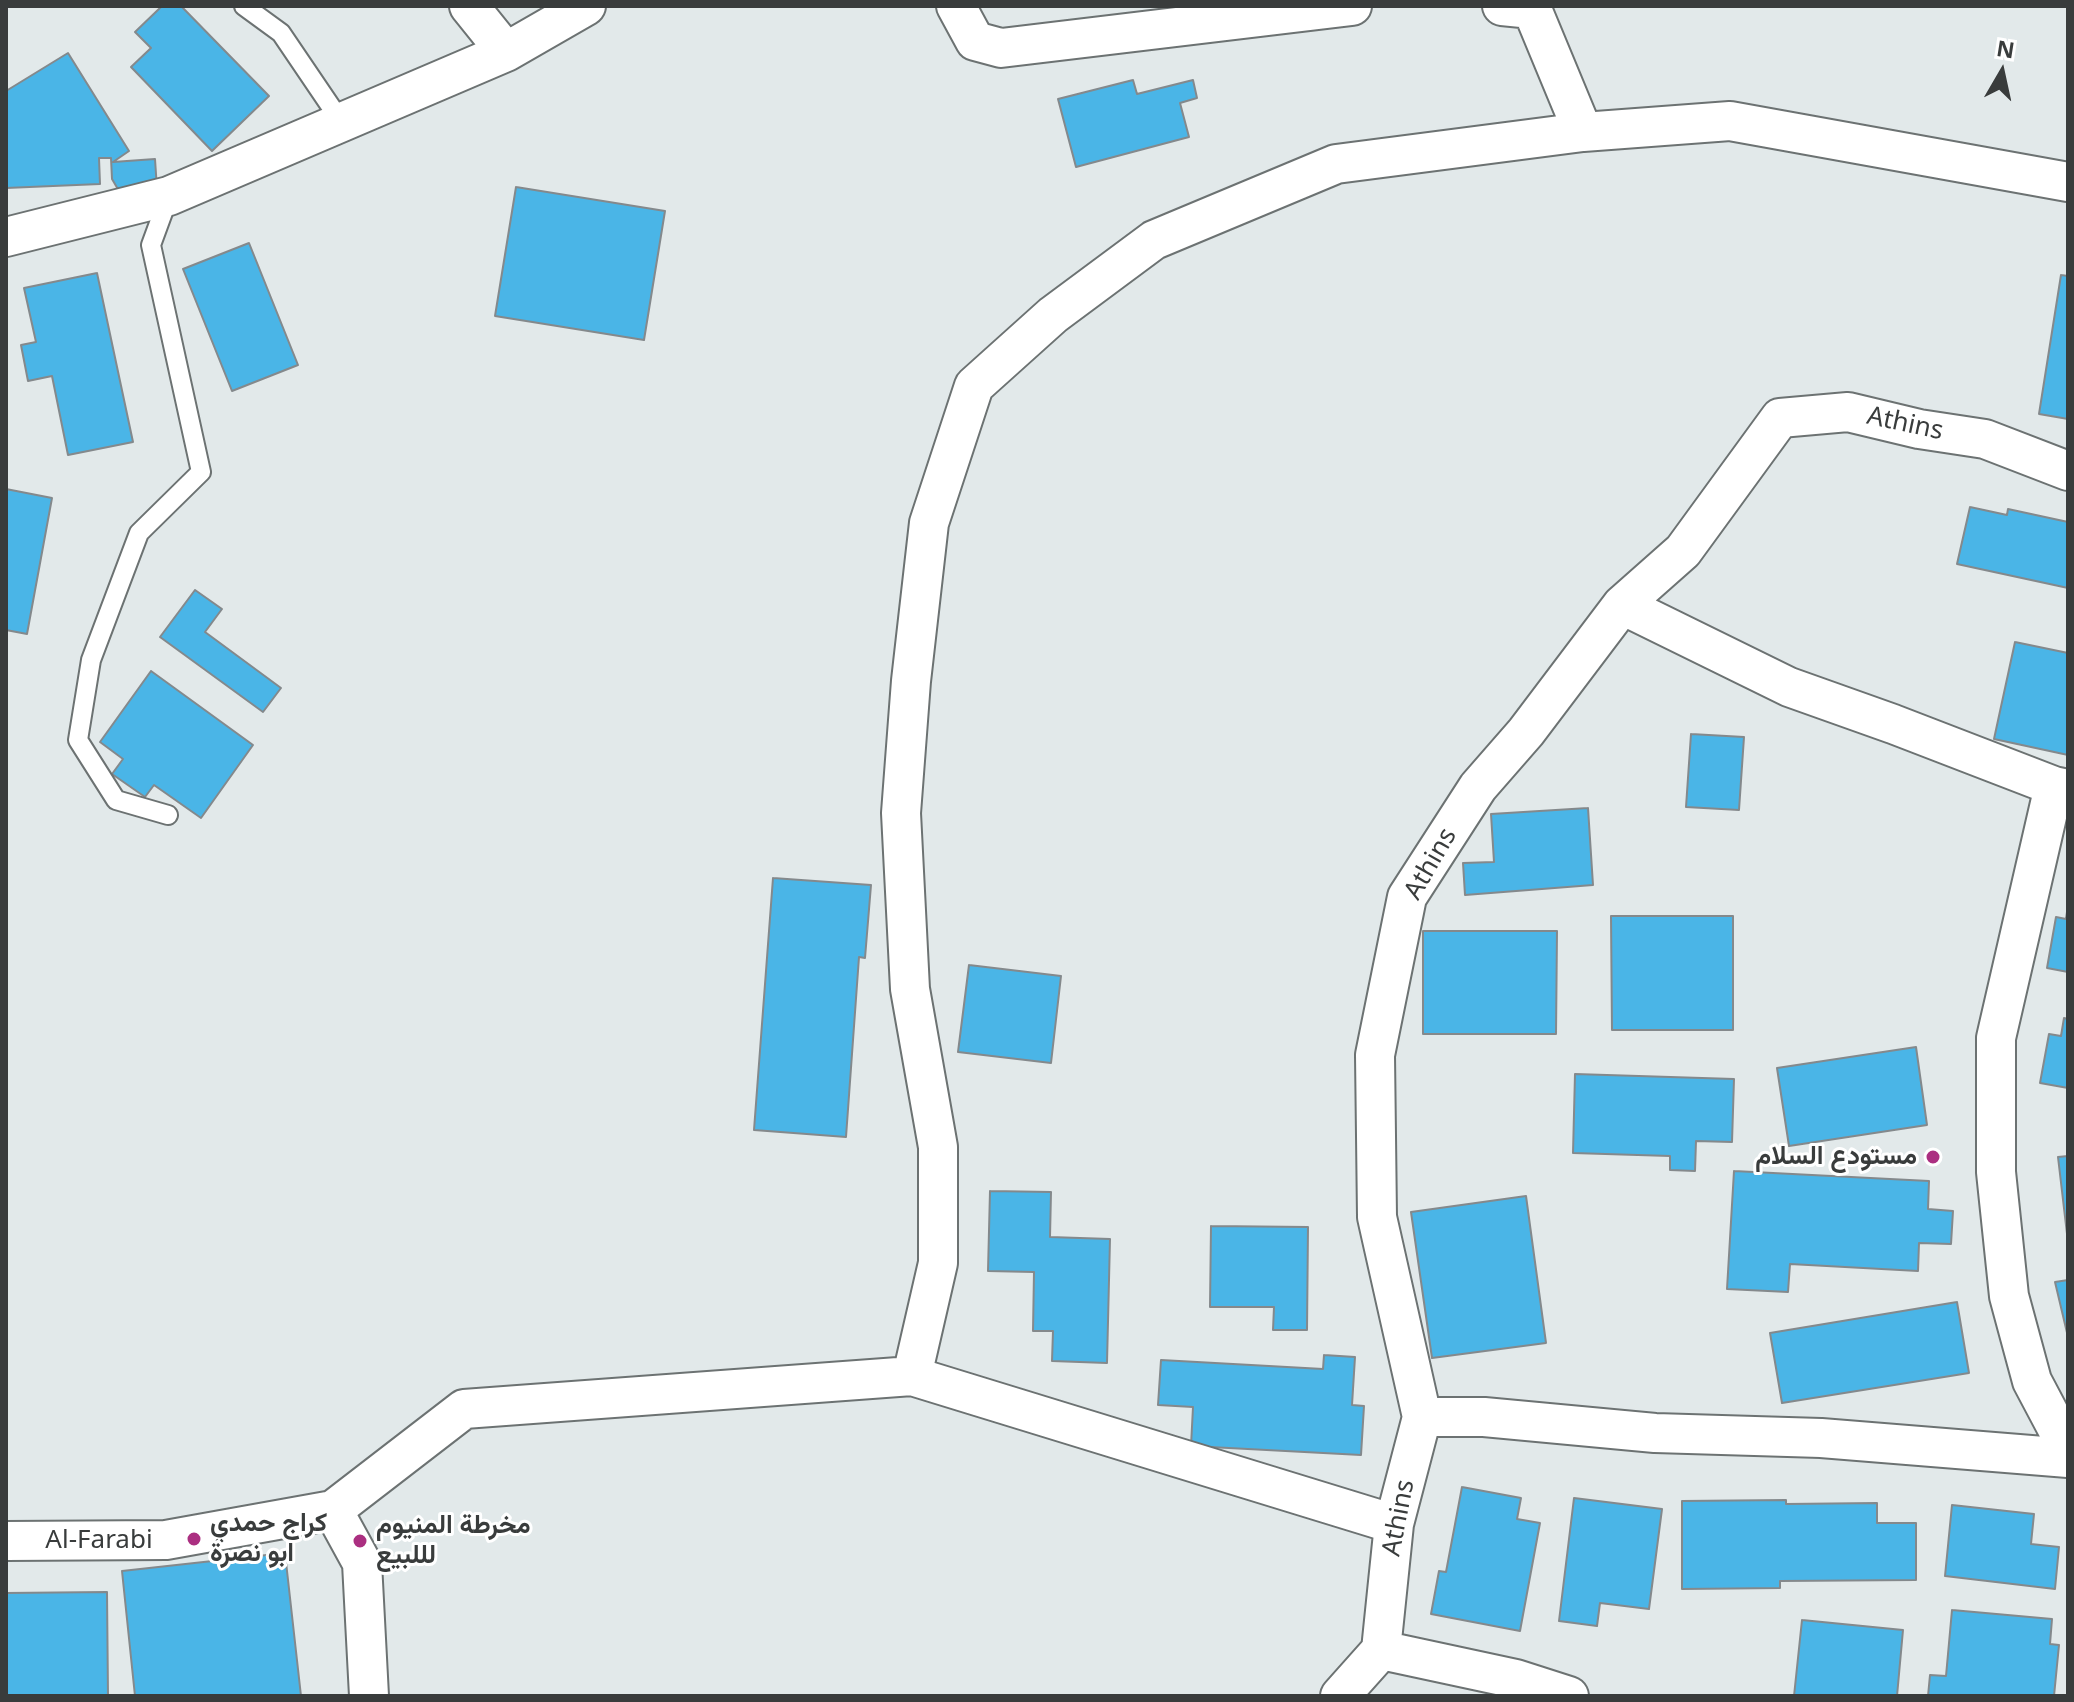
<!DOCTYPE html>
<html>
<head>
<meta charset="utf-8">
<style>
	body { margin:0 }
	#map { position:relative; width:2074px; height:1702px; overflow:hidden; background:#e2e9ea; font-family:"Noto Sans",sans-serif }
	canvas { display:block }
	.frame { position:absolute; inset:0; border:8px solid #393c3c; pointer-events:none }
	.north { position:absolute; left:1962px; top:32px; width:80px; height:80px; -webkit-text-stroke:6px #fff; paint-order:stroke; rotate:9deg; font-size:22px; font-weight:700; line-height:32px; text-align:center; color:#393c3c }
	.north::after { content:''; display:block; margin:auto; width:28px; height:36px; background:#393c3c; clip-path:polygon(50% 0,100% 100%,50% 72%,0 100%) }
</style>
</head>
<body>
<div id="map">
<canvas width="2074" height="1702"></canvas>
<div class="frame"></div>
<div class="north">N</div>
</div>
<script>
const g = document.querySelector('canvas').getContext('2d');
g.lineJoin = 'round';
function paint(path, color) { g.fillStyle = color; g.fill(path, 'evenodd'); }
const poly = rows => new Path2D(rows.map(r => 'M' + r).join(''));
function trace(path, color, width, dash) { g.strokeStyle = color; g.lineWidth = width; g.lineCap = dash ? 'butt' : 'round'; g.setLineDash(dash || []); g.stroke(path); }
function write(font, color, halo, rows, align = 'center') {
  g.font = font + ' "Noto Sans",Vazirmatn,sans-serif'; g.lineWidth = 6; g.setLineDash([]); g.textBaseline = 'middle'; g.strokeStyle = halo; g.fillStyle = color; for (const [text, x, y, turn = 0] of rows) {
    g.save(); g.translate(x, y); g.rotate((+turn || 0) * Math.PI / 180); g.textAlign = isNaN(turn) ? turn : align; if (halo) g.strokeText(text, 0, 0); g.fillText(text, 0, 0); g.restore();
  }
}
const building = poly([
	[162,6,181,6,269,96,212,151,131,67,151,48,135,32,162,6],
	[68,53,129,151,113,162,155,159,157,189,119,191,112,179,111,158,99,158,100,184,6,188,6,91,68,53],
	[1133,80,1137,94,1193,80,1197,98,1180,103,1189,137,1076,167,1058,99,1133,80],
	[516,187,665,211,644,340,495,316,516,187],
	[249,243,298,365,232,391,183,269,249,243],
	[97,273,133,442,68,455,52,376,28,381,21,345,36,342,24,288,97,273],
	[2061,275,2068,276,2068,419,2039,414,2061,275],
	[6,489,52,498,27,634,6,630,6,489],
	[1970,507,2007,515,2008,509,2068,522,2068,588,1957,564,1970,507],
	[195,590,222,609,205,632,281,688,263,712,160,637,195,590],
	[2015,642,2068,653,2068,755,1994,739,2015,642],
	[151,671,253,745,201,818,154,785,145,797,112,774,123,759,100,742,151,671],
	[1691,734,1744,737,1739,810,1686,807,1691,734],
	[1588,808,1593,885,1465,895,1463,863,1494,862,1491,814,1588,808],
	[773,878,871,885,865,958,859,957,846,1137,754,1130,773,878],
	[2068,905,2068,972,2047,968,2056,917,2066,919,2068,905],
	[1611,916,1733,916,1733,1030,1612,1030,1611,916],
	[1423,931,1557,931,1556,1034,1423,1034,1423,931],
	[969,965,1061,976,1051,1063,958,1052,969,965],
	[2064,1018,2068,1019,2068,1088,2040,1083,2049,1034,2061,1036,2064,1018],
	[1916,1047,1927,1125,1789,1146,1777,1068,1916,1047],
	[1575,1074,1734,1079,1732,1142,1696,1141,1695,1171,1670,1170,1670,1156,1573,1153,1575,1074],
	[2068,1156,2068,1234,2067,1234,2058,1157,2068,1156],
	[1734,1171,1929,1181,1928,1209,1953,1211,1951,1244,1919,1243,1918,1271,1790,1264,1788,1292,1727,1289,1734,1171],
	[990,1191,1051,1192,1050,1237,1110,1239,1107,1363,1052,1361,1053,1331,1033,1331,1034,1272,988,1271,990,1191],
	[1526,1196,1546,1343,1432,1358,1411,1212,1526,1196],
	[1211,1226,1308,1227,1307,1330,1273,1330,1274,1307,1210,1307,1211,1226],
	[2068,1280,2068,1337,2055,1282,2068,1280],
	[1957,1302,1969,1373,1782,1403,1770,1333,1957,1302],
	[1324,1355,1355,1357,1352,1405,1364,1406,1361,1455,1191,1446,1193,1407,1158,1405,1161,1360,1323,1369,1324,1355],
	[1462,1487,1521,1498,1517,1519,1540,1523,1520,1631,1431,1614,1439,1571,1446,1572,1462,1487],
	[1574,1498,1662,1509,1649,1609,1600,1603,1597,1626,1559,1621,1574,1498],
	[1786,1500,1786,1504,1877,1503,1877,1523,1916,1523,1916,1580,1780,1581,1780,1588,1682,1589,1682,1501,1786,1500],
	[1952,1505,2034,1514,2031,1544,2059,1547,2055,1589,1945,1576,1952,1505],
	[285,1553,301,1696,135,1696,122,1571,285,1553],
	[107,1592,108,1696,6,1696,6,1593,107,1592],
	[1952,1610,2052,1619,2050,1644,2059,1645,2054,1696,1928,1696,1930,1675,1946,1676,1952,1610],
	[1802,1620,1903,1630,1897,1696,1794,1696,1802,1620]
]);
const service = poly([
	[244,6,281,33,342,123],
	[168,815,116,800,78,740,91,660,139,533,201,472,151,245,169,196]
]);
const minor = poly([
	[469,6,506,52],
	[956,6,975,41,1001,48,1352,6],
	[1502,6,1532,9,1583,132,1730,121,2068,182],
	[6,237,169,196,506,52,586,6],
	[1622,605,1789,687,1893,724,2054,786,2068,789],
	[2054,786,1996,1038,1996,1172,2009,1296,2032,1381,2068,1449],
	[1422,1417,1484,1417,1655,1433,1821,1438,2068,1458],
	[333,1510,362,1563,369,1696],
	[1394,1524,912,1376,938,1263,938,1147,910,989,901,813,911,681,929,523,974,386,1053,315,1154,240,1336,164,1583,132],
	[6,1541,166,1540,333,1510,464,1409,912,1376],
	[1381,1650,1516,1679,1569,1696],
	[1340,1696,1381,1650,1394,1524,1422,1417,1377,1217,1375,1055,1407,897,1478,787,1526,732,1622,605,1683,551,1780,418,1848,412,1919,429,1985,439,2068,471]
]);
const markers = [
	[1933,1157,8,"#ab2f81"],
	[194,1539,8,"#ab2f81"],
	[360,1541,8,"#ab2f81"]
];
const streetNames = [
	["Athins",1905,424,12],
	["Athins",1431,864,-60],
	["Athins",1399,1518,-79],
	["Al-Farabi",99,1541]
];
const poiNames = [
	["مستودع السلام",1917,1157,"right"],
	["كراج حمدي",210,1524],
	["ابو نصرة",210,1554],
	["مخرطة المنيوم",376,1526],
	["لللبيع",376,1556]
];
paint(building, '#4ab5e7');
trace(building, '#84898c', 2);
trace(service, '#6c7272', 22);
trace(minor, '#6c7272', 42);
trace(service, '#fff', 18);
trace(minor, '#fff', 38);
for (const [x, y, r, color] of markers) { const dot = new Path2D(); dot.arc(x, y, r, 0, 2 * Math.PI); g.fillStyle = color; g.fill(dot); trace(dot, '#fff', 3); }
write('26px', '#393c3c', '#fff', streetNames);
write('bold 26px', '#393c3c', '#fff', poiNames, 'left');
</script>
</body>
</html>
